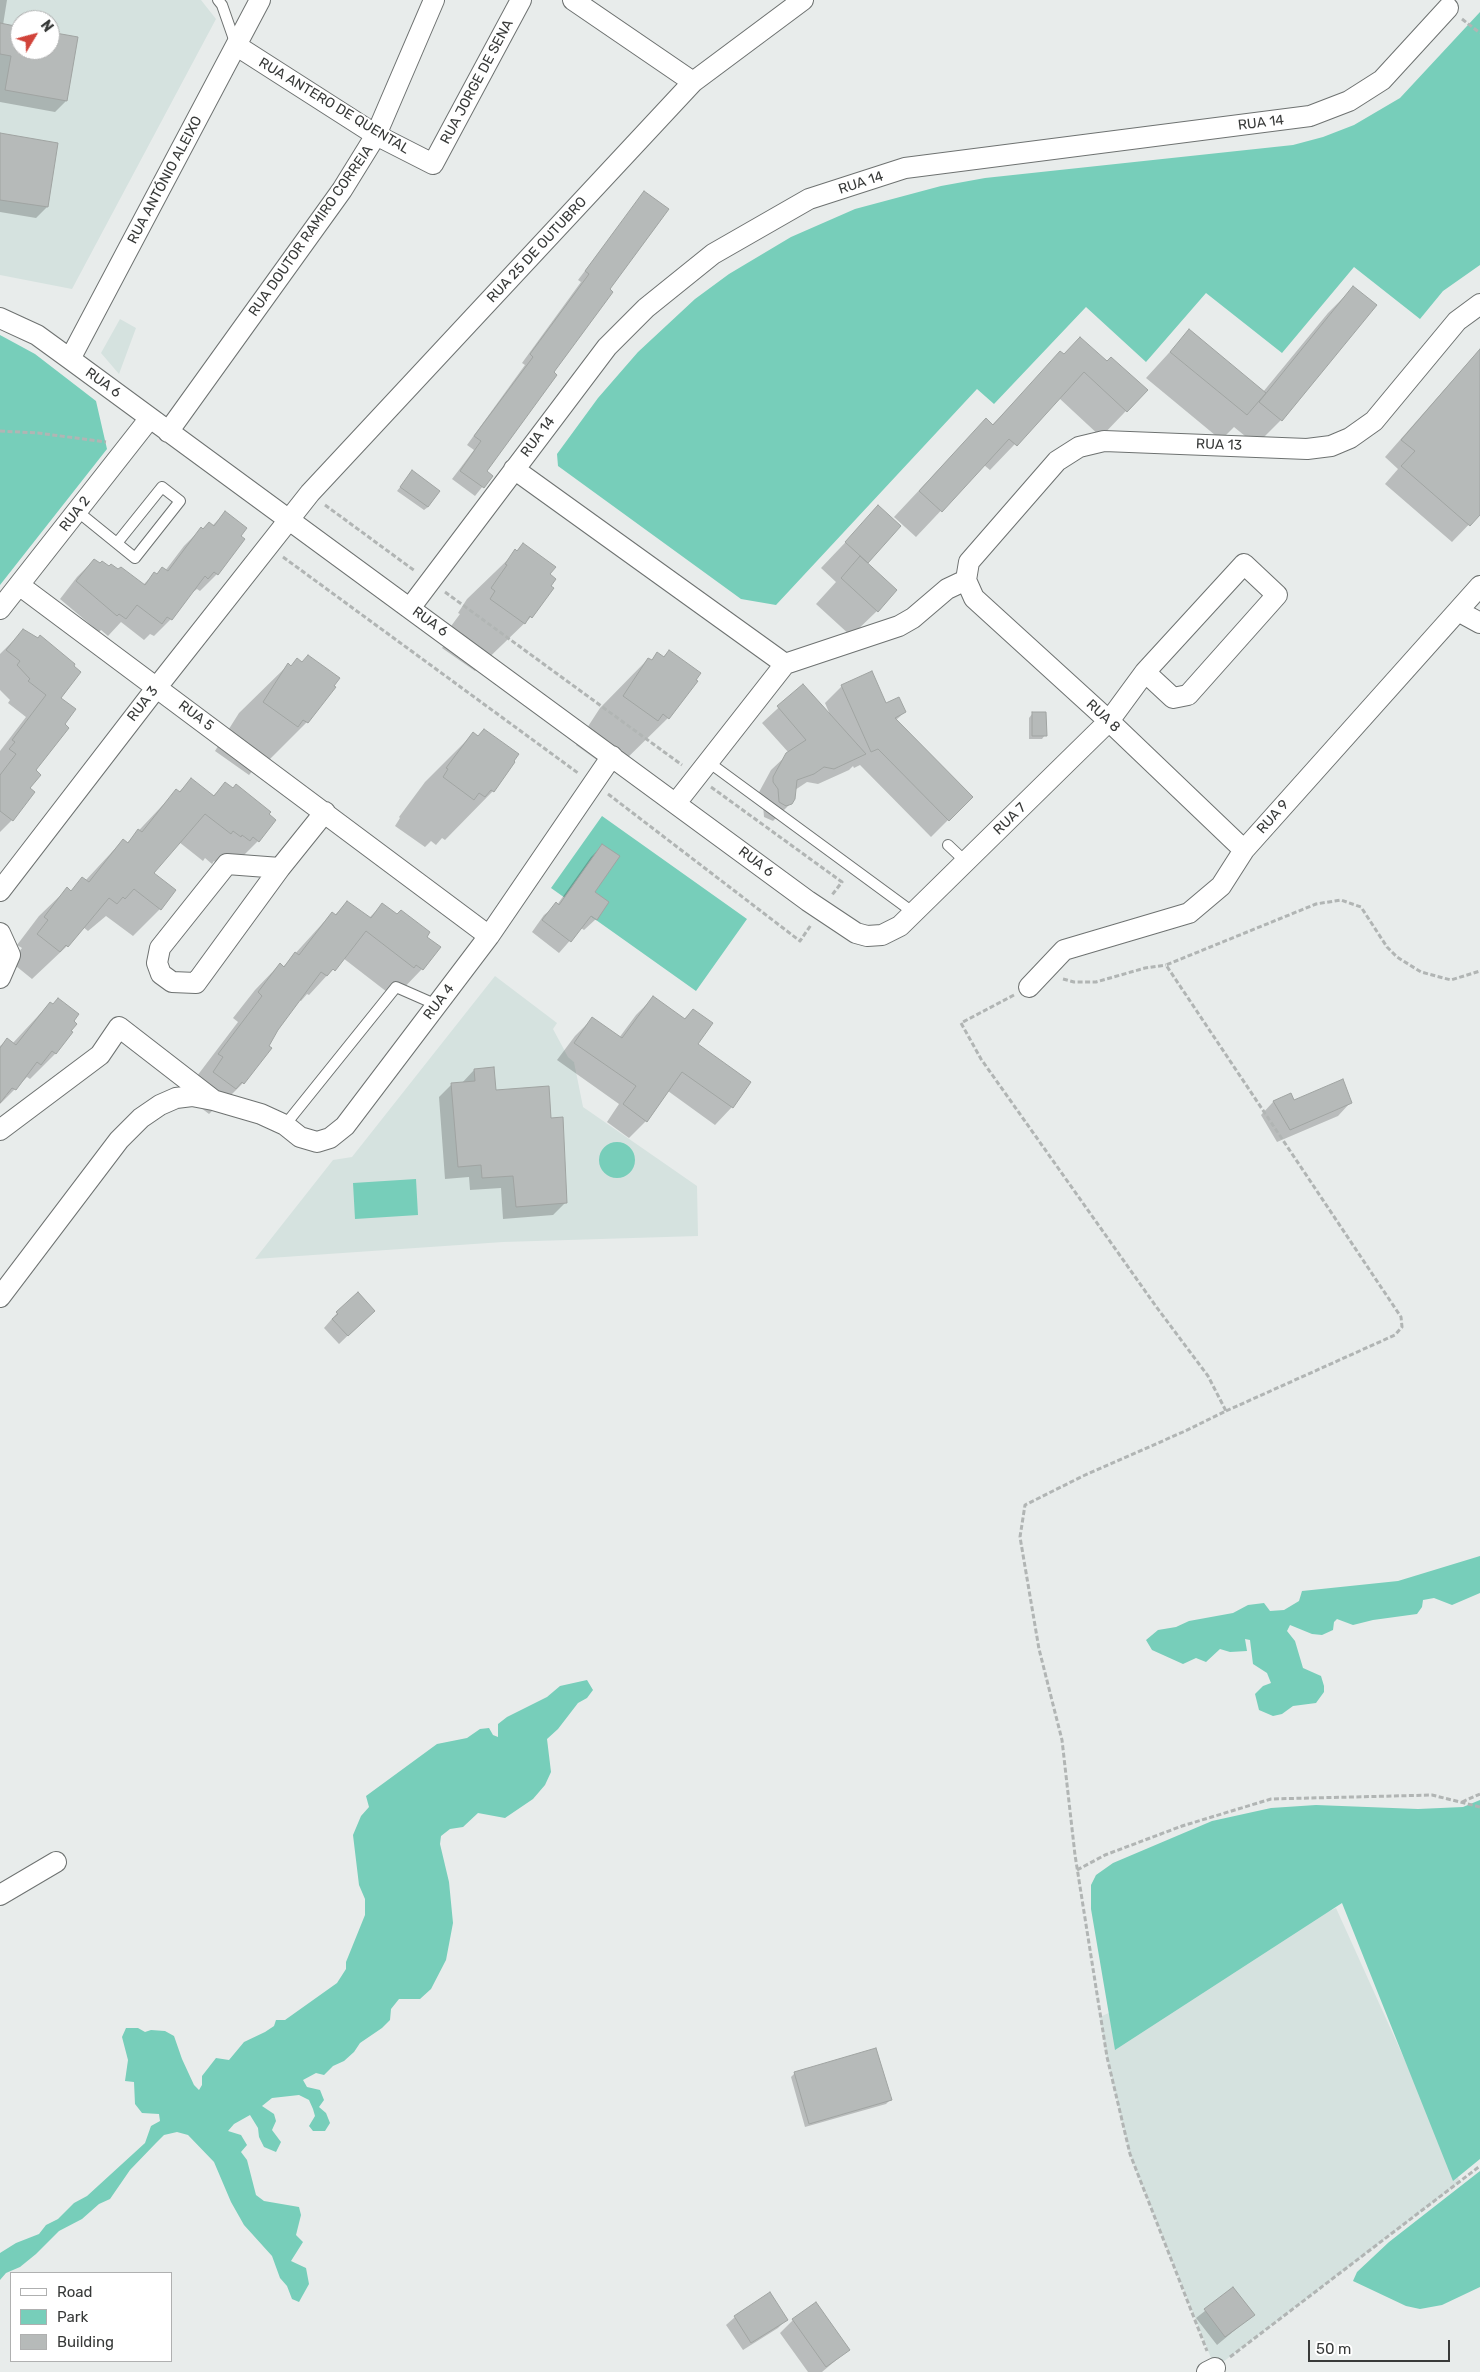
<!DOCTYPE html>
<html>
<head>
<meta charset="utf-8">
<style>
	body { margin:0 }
	#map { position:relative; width:1480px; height:2372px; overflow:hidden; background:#e8eceb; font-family:Rubik,sans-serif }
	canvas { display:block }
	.legend { position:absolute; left:10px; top:2272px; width:162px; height:90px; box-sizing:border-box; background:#fff; border:1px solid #afb0b0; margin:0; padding:6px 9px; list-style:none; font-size:15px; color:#383a39 }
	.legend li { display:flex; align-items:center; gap:10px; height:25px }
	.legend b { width:25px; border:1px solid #afb0b0 }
	.north { position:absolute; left:10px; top:10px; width:50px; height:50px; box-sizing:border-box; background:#fff; border:1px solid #afb0b0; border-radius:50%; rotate:53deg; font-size:14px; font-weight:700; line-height:20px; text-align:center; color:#383a39 }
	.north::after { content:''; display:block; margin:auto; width:18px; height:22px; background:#d1433a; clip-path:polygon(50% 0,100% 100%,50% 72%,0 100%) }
	.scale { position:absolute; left:1308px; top:2340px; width:142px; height:22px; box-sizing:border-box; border:2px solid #383a39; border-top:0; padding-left:6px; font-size:15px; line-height:18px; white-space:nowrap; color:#383a39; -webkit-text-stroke:4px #fff; paint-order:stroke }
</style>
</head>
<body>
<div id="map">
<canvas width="1480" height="2372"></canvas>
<ul class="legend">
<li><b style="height:6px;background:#fff"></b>Road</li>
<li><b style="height:14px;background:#77ceba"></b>Park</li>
<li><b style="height:14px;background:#b6bab9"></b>Building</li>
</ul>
<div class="north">N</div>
<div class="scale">50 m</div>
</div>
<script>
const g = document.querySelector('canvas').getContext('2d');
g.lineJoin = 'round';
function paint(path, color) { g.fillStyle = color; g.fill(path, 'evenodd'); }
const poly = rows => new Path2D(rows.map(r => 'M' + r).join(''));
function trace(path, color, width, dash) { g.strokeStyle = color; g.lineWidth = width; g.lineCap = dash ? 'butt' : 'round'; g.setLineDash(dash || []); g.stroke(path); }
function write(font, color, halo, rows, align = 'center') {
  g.font = font + ' Rubik,sans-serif'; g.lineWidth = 4; g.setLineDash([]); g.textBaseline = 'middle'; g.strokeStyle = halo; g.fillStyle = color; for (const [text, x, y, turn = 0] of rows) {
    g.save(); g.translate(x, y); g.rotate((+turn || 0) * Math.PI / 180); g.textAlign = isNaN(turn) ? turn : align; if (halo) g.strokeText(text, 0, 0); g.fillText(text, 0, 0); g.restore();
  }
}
const built = poly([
	[0,0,201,0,216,19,72,289,0,275],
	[20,20,50,20,50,50,20,50],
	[120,319,136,328,119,374,101,353],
	[495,976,557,1023,553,1029,568,1057,574,1062,583,1107,697,1186,698,1236,503,1242,255,1259,333,1160,352,1157],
	[1336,1908,1460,2182,1215,2368,1130,2154,1107,2057,1100,2017]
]);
const green = poly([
	[1480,12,1480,265,1443,291,1420,319,1354,267,1282,353,1206,293,1146,362,1086,307,994,404,977,389,776,605,741,599,558,466,557,454,598,398,638,352,695,299,729,274,791,237,855,209,941,186,985,178,1293,145,1323,137,1354,125,1400,98],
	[0,335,35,354,96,401,107,449,0,585],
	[602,816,747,919,696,991,551,888],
	'599 1160a18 18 0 1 1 36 0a18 18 0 1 1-36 0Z',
	[416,1179,418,1215,355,1219,353,1183],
	[1480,1556,1480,1593,1452,1605,1434,1598,1423,1600,1422,1607,1417,1614,1373,1620,1353,1625,1337,1619,1334,1622,1333,1630,1322,1635,1312,1634,1290,1625,1287,1631,1295,1641,1303,1668,1321,1676,1324,1686,1324,1692,1316,1703,1293,1706,1282,1714,1273,1716,1259,1710,1255,1694,1263,1686,1271,1683,1267,1673,1253,1664,1250,1640,1245,1639,1247,1651,1230,1652,1220,1649,1206,1662,1196,1658,1183,1664,1152,1650,1146,1640,1158,1630,1176,1627,1189,1621,1233,1613,1248,1605,1264,1603,1270,1611,1284,1610,1299,1601,1302,1591,1398,1581],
	[587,1680,593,1690,587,1698,578,1703,558,1729,547,1739,551,1772,545,1785,533,1799,505,1818,478,1813,463,1827,450,1829,441,1836,440,1844,449,1882,453,1923,446,1960,431,1989,420,1999,399,1999,391,2009,390,2020,382,2028,360,2043,354,2052,344,2061,333,2066,324,2075,316,2073,303,2080,307,2087,320,2090,324,2100,319,2107,326,2113,330,2123,325,2131,313,2131,309,2126,315,2116,313,2109,309,2100,299,2095,272,2098,262,2106,274,2114,276,2121,272,2130,281,2142,276,2152,264,2147,259,2137,258,2128,250,2115,234,2124,228,2131,241,2135,247,2145,241,2152,247,2160,256,2195,264,2201,299,2207,301,2215,296,2235,303,2242,291,2261,306,2268,309,2284,299,2302,292,2299,287,2286,280,2278,272,2256,244,2225,231,2202,214,2162,188,2135,177,2132,164,2135,156,2143,130,2170,110,2199,99,2204,82,2219,59,2231,36,2254,20,2267,6,2273,0,2280,0,2253,16,2243,39,2234,46,2225,58,2219,74,2203,87,2196,145,2143,151,2126,160,2121,159,2114,142,2113,135,2104,134,2082,125,2081,128,2060,122,2037,126,2028,138,2028,145,2032,151,2030,165,2031,174,2036,182,2059,194,2085,199,2090,202,2085,202,2076,216,2058,229,2060,244,2042,265,2032,274,2026,276,2020,285,2020,337,1983,346,1969,346,1962,365,1915,365,1899,359,1885,353,1835,361,1816,369,1807,366,1796,437,1744,467,1738,480,1729,489,1728,493,1735,498,1737,498,1724,507,1717,547,1697,560,1686],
	[1480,1800,1480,2159,1453,2181,1342,1903,1115,2050,1091,1909,1091,1885,1096,1875,1113,1863,1212,1821,1271,1808,1316,1805,1418,1809,1463,1807],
	[1480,2171,1480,2287,1442,2305,1420,2309,1406,2306,1353,2281,1357,2272,1389,2242]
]);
const shadow = poly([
	[0,0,7,0,3,25,20,28,20,50,50,50,50,33,66,101,55,112,0,102],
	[0,135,47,207,36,218,0,212],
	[644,193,608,289,485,471,491,476,475,496,452,479,474,450,467,445,525,365,522,363,581,282,578,280],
	[1353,288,1281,420,1256,445,1234,427,1221,440,1146,378,1189,331,1263,392,1328,313],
	[1480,349,1480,513,1452,542,1385,484,1398,469,1385,457],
	[1061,353,1063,355,1107,363,1146,390,1101,437,1059,398,990,470,984,465,916,537,894,517,986,419,992,425],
	[409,476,428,507,424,510,397,491],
	[879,507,900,526,866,563,877,611,851,636,816,604,836,582,821,568],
	[225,513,217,574,200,591,197,589,189,595,171,619,154,636,150,634,144,640,121,622,108,636,101,630,99,632,60,599,77,577,94,560,143,585,154,574,156,575,165,571,184,546,201,529,212,526],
	[523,545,548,574,531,617,475,671,442,648,448,640,443,637,460,614,458,613,467,599],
	[23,631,59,698,29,789,12,820,0,832,0,751,26,717,8,703,10,700,0,690,0,654],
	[669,651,668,718,619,766,608,768,576,745,600,708,648,659,651,661,657,654,662,658],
	[297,660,307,722,258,771,255,768,249,775,215,751,239,713,288,665,290,667],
	[802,686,831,717,825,703,842,686,905,712,896,720,971,797,931,837,860,765,854,768,853,766,849,770,818,784,807,782,795,790,789,805,773,821,764,817,763,805,758,794,771,770,789,753,762,723],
	[1032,714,1045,735,1042,739,1029,739,1029,718],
	[473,734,513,763,493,791,445,840,442,838,436,845,431,841,425,847,395,826,400,818,399,817,425,782],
	[191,780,213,796,225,784,258,841,231,868,221,867,214,861,212,864,205,858,203,861,179,842,152,873,160,909,133,936,106,916,88,931,83,927,67,946,32,979,11,962,22,948,17,945,39,916,67,889,70,892,83,879,85,881,123,840,127,843,176,791,178,793],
	[603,845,593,892,608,902,596,919,584,930,581,928,559,953,532,932,544,915,557,905,591,857],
	[347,902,369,918,382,905,439,947,422,969,397,995,390,990,387,992,343,958,309,995,307,994,301,1001,299,1000,276,1029,243,1083,218,1108,216,1107,209,1114,188,1098,194,1080,238,1022,233,1018,255,990,280,964,283,967,332,913,335,915],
	[653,998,684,1019,693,1010,696,1044,750,1082,732,1107,715,1125,668,1091,646,1121,629,1138,607,1122,619,1104,557,1060,575,1036,592,1019,619,1038,636,1015],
	[50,1003,72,1021,70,1031,72,1033,55,1054,30,1079,27,1077,0,1104,0,1092,6,1096,7,1094,0,1089,0,1046,7,1040,12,1044],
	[474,1070,495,1091,550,1119,566,1202,553,1215,503,1219,501,1188,470,1190,469,1177,445,1179,439,1097,452,1084,461,1084],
	[1290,1095,1293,1102,1350,1103,1338,1116,1277,1142,1261,1115,1273,1102],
	[337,1313,365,1319,339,1344,324,1328],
	[795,2073,890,2100,886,2104,805,2127,791,2077],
	[1233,2289,1253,2315,1217,2345,1196,2318],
	[735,2317,786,2320,778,2328,743,2350,726,2325],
	[793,2320,848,2350,822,2372,808,2372,780,2333]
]);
const building = poly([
	[0,23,20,27,20,50,50,50,50,32,78,37,67,101,5,90,11,56,0,54,0,23],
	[0,133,58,143,48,207,0,200,0,133],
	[644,191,669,209,610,289,613,292,554,372,557,375,487,471,493,476,484,488,460,471,481,441,474,436,533,357,530,354,589,274,585,271,644,191],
	[1353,286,1377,305,1282,421,1259,402,1353,286],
	[1189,329,1266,393,1247,415,1170,352,1189,329],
	[1080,337,1107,361,1111,357,1148,390,1127,412,1084,372,1017,446,1009,439,942,512,919,491,986,418,993,425,1060,351,1064,354,1080,337],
	[1480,349,1480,515,1470,526,1401,466,1415,451,1401,440,1480,349],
	[412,470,440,491,428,507,400,487,412,470],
	[878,505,901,526,868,563,845,542,878,505],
	[225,511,247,528,241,536,245,539,218,575,214,572,208,579,205,576,172,620,167,617,162,624,137,605,126,619,119,614,117,616,76,581,94,559,100,563,102,561,109,566,111,564,118,569,121,567,145,585,154,572,157,574,162,567,168,571,201,527,203,529,209,522,214,526,225,511],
	[523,543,556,567,550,574,556,579,551,586,554,588,532,618,530,616,525,624,490,599,495,591,491,588,507,565,505,564,515,549,517,551,523,543],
	[860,556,897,590,878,612,841,578,860,556],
	[23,629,38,638,40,635,75,664,74,666,81,672,61,698,76,709,65,724,69,728,36,770,41,775,30,788,35,792,13,821,0,811,0,775,16,754,9,749,15,742,12,740,46,695,28,681,30,679,17,665,20,661,6,650,23,629],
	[669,650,701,673,696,680,698,681,669,719,663,714,658,721,623,696,648,658,652,660,657,652,664,657,669,650],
	[308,655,340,678,334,686,336,687,308,723,303,720,298,727,263,702,288,663,291,666,297,658,302,662,308,655],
	[872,671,886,703,899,697,906,712,895,718,973,797,949,821,878,749,871,752,841,685,872,671],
	[803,684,866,754,834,769,824,767,814,774,797,780,795,799,792,804,786,806,779,802,778,789,773,782,773,777,786,753,806,740,777,706,803,684],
	[1032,712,1046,712,1047,736,1032,736,1032,712],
	[484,729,519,754,514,761,515,762,494,792,491,790,485,797,479,793,474,800,443,777,448,769,446,768,473,732,478,736,484,729],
	[191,778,214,796,225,782,233,788,236,784,271,812,269,814,276,820,259,842,253,837,250,841,242,835,241,837,233,831,231,834,205,814,154,873,176,890,161,910,134,889,125,899,123,897,117,904,109,898,68,947,66,945,60,952,37,934,48,920,44,917,67,887,71,891,82,877,89,882,123,839,128,843,138,829,142,832,176,789,180,792,191,778],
	[602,844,620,856,595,892,609,902,597,920,591,916,571,942,542,920,556,902,559,905,602,844],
	[347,901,371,918,382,903,397,914,401,910,430,932,427,937,441,947,423,970,416,965,414,968,366,931,335,971,333,969,327,976,321,972,278,1030,269,1046,272,1048,244,1084,242,1082,236,1089,213,1072,223,1057,218,1054,262,996,258,992,280,963,284,967,295,952,299,955,332,912,336,915,347,901],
	[653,996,685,1019,693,1009,713,1023,698,1044,751,1082,733,1108,682,1072,647,1122,623,1104,636,1086,574,1043,592,1017,622,1038,653,996],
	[58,998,79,1014,74,1021,77,1024,71,1031,73,1032,56,1054,52,1051,41,1065,37,1062,16,1090,12,1088,0,1103,0,1048,7,1038,16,1045,50,1002,53,1004,58,998],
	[494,1067,496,1090,549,1086,551,1118,563,1117,567,1203,516,1207,513,1176,482,1178,481,1165,458,1167,451,1083,475,1081,474,1069,494,1067],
	[1343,1079,1352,1103,1290,1130,1273,1101,1291,1093,1294,1100,1343,1079],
	[358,1292,375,1311,348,1336,332,1319,338,1314,336,1312,358,1292],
	[876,2048,892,2100,809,2124,794,2072,876,2048],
	[1233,2287,1255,2315,1225,2337,1204,2309,1233,2287],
	[770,2292,788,2320,751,2343,734,2316,770,2292],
	[816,2302,850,2350,826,2367,792,2319,816,2302]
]);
const path = poly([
	[1462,19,1480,33],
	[0,431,38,433,106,442],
	[325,505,415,571],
	[283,557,578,773],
	[445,592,682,765],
	[711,787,842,882,832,895],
	[608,794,800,941,811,925],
	[1063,979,1074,982,1096,982,1145,968,1166,965],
	[1014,995,961,1023,981,1059,1155,1305,1208,1376,1226,1411,1183,1432,1083,1476,1025,1505,1020,1537,1039,1649,1062,1740,1075,1855,1107,2057,1130,2154,1207,2351],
	[1226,1411,1395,1335,1402,1327,1401,1317,1166,965,1316,904,1341,900,1361,907,1387,947,1397,957,1421,972,1451,980,1480,971],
	[1462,1802,1480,1794],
	[1077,1870,1105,1855,1182,1826,1271,1799,1432,1795,1480,1807],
	[1230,2357,1480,2166]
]);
const lane = poly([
	[218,0,222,5,236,45],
	[77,511,135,558,180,501,162,487,117,543],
	[707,761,914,913],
	[948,845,966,862],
	[285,1125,396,987,437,1005]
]);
const street = poly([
	[573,0,693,82],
	[237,46,376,135,433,164,521,0],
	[0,318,37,335,70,359,808,901,856,933,867,936,882,935,900,926,1109,721,1145,672,1244,564,1277,595,1188,695,1173,698,1145,672],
	[70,359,260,0],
	[168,432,342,190,376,135,434,0],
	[514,469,785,664],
	[19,585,489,936],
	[410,608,607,347,646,308,713,254,809,199,905,168,1310,116,1349,101,1382,80,1448,8],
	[0,609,150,418],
	[1458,611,1480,623],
	[676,803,785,664,899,626,913,618,947,589,966,580],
	[1244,850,1109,721,974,598,966,580,969,562,1057,461,1079,447,1104,441,1307,449,1331,446,1350,438,1374,421,1457,321,1480,304],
	[280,868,227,864,160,948,157,963,161,974,172,982,196,983,280,868,325,812],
	[0,891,157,687,310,493,693,82,803,0],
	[0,933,10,955,0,978],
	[1029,987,1064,950,1189,913,1221,886,1244,850,1480,586],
	[0,1130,100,1055,119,1027,212,1099],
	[0,1297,119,1140,141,1118,160,1105,176,1098,192,1096,213,1100,261,1114,285,1125,300,1137,317,1142,330,1138,345,1126,489,936,612,756],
	[0,1895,56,1862],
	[1207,2372,1215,2368]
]);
const streetNames = [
	["RUA JORGE DE SENA",477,82,-62],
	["RUA ANTERO DE QUENTAL",334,106,31],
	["RUA 14",1261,123,-7],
	["RUA ANTÓNIO ALEIXO",165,180,-62],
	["RUA 14",861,183,-18],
	["RUA DOUTOR RAMIRO CORREIA",311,231,-55],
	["RUA 25 DE OUTUBRO",537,250,-47],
	["RUA 6",103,383,36],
	["RUA 14",538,437,-53],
	["RUA 13",1219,445,2],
	["RUA 2",75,514,-52],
	["RUA 6",430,622,36],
	["RUA 3",143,704,-52],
	["RUA 5",196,716,37],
	["RUA 8",1103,716,43],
	["RUA 9",1273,817,-48],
	["RUA 7",1010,819,-44],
	["RUA 6",756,862,37],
	["RUA 4",439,1002,-53]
];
paint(built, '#d5e2df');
paint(green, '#77ceba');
paint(shadow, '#0003');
paint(building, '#b6bab9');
trace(building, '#a0a4a2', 1);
trace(lane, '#6e7271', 12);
trace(street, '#6e7271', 22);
trace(path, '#b1b5b4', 3, [5, 2.5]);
trace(lane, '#fff', 10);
trace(street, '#fff', 20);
write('14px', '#383a39', '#fff', streetNames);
</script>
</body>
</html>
